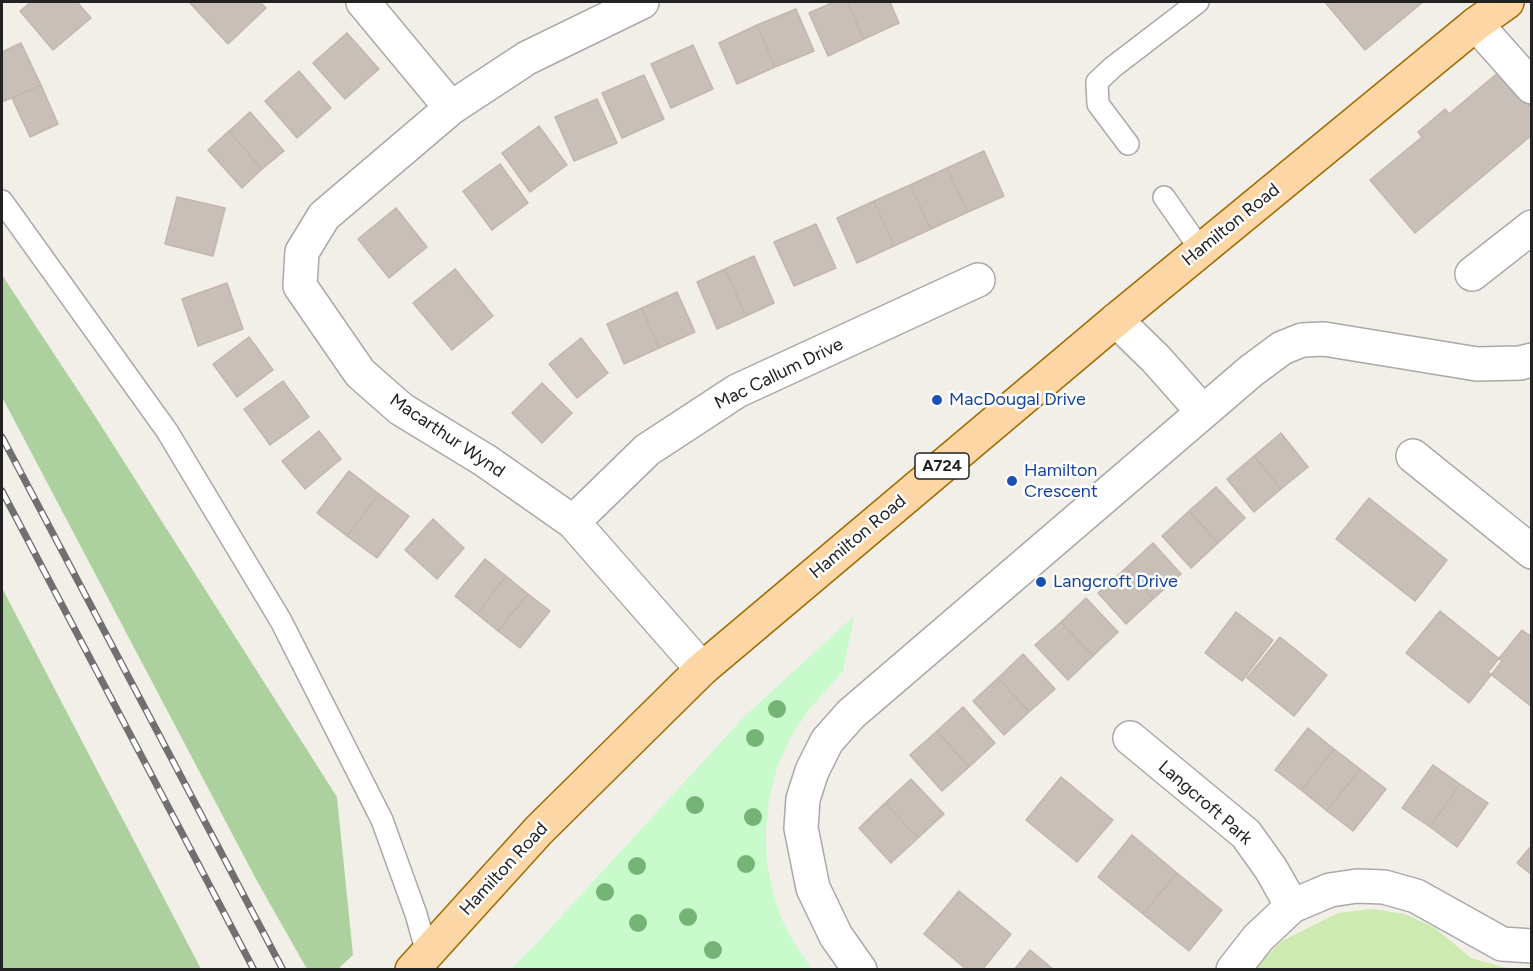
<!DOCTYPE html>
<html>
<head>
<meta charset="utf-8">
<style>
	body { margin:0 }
	#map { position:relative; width:1533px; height:971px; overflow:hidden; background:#f2efe9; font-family:Figtree,sans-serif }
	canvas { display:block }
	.frame { position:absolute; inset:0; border:3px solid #222; pointer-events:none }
</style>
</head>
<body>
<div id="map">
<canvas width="1533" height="971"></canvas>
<div class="frame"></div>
</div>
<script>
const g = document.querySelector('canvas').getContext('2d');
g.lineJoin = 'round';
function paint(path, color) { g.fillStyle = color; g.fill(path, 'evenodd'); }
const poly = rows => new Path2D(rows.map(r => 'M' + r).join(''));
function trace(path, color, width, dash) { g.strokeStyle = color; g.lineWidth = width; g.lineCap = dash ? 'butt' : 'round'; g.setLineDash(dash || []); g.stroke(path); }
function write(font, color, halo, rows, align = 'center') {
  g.font = font + ' Figtree,sans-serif'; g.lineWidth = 5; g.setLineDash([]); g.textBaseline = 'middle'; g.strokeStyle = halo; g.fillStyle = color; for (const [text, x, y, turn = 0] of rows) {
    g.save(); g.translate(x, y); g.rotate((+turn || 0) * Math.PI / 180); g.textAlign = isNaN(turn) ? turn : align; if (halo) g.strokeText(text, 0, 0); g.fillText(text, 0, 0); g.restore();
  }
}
const grass = poly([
	[1372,909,1405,914,1435,928,1471,958,1510,969,1252,970,1282,941,1338,913]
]);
const forest = poly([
	[2,275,93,413,337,797,353,955,338,969,307,969,257,881,2,397],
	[2,588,201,969,2,969]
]);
const park = poly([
	[854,616,843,671,808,711,790,738,777,768,769,799,766,831,767,864,773,892,782,920,796,946,812,969,511,969,535,945,743,718]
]);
const building = poly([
	[31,2,77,2,91,18,53,50,20,11,31,2],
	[189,2,260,2,266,8,228,44,189,2],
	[834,2,847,2,864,39,828,56,809,13,834,2],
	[847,2,890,2,899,23,864,39,847,2],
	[1325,2,1423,2,1365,50,1325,2],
	[796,9,814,51,775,67,757,25,796,9],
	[757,25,775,67,737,84,719,43,757,25],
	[347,33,379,69,345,99,313,63,347,33],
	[21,43,41,85,2,102,2,52,21,43],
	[693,45,713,89,671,108,651,64,693,45],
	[299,71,331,108,297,138,265,101,299,71],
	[1500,71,1532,108,1532,135,1415,233,1370,180,1422,137,1418,132,1445,109,1449,114,1500,71],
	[644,75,664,119,622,138,602,93,644,75],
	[41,85,58,124,30,137,12,98,41,85],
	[597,99,617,143,574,161,555,117,597,99],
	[250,112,284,151,262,169,229,131,250,112],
	[539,126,567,165,530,192,502,153,539,126],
	[229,131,262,169,242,188,208,150,229,131],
	[984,151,1004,196,968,212,947,168,984,151],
	[500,164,528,203,492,230,463,191,500,164],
	[947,168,968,212,931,229,910,185,947,168],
	[910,185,931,229,894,246,874,201,910,185],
	[177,197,225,208,213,256,165,244,177,197],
	[874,201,894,246,857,263,837,218,874,201],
	[396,208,427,247,389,278,358,239,396,208],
	[816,224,836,268,794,286,774,242,816,224],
	[754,256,774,303,746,316,725,269,754,256],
	[455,269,493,316,452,350,413,303,455,269],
	[725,269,746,316,717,329,697,282,725,269],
	[227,283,243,329,198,346,182,299,227,283],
	[677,292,695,332,659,348,642,308,677,292],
	[642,308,659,348,624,364,607,324,642,308],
	[249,337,273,370,237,397,213,364,249,337],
	[581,338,608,373,577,398,549,364,581,338],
	[283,381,309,417,270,445,244,409,283,381],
	[542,383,572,413,542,443,512,413,542,383],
	[319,431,341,459,305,489,282,461,319,431],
	[1281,433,1308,467,1281,489,1254,456,1281,433],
	[1254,456,1281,489,1254,512,1227,479,1254,456],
	[349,471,379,494,347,536,317,513,349,471],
	[1216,487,1245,518,1218,543,1189,511,1216,487],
	[379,494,409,516,377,558,347,536,379,494],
	[1369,498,1447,560,1415,601,1336,539,1369,498],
	[1189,511,1218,543,1191,568,1162,536,1189,511],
	[433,519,464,548,437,579,405,550,433,519],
	[1153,543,1181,574,1153,599,1126,568,1153,543],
	[485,559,506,576,477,614,455,596,485,559],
	[1126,568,1153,599,1126,624,1098,593,1126,568],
	[506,576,528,594,498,631,477,614,506,576],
	[528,594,550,611,520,648,498,631,528,594],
	[1086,598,1118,632,1093,656,1061,622,1086,598],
	[1440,611,1502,661,1469,703,1406,653,1440,611],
	[1236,612,1273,640,1242,681,1205,653,1236,612],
	[1061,622,1093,656,1068,680,1035,645,1061,622],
	[1522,630,1532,637,1532,707,1488,672,1522,630],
	[1280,637,1327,675,1294,716,1247,678,1280,637],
	[1023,654,1055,689,1029,712,998,678,1023,654],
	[998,678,1029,712,1004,735,973,701,998,678],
	[963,707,995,743,969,767,937,731,963,707],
	[1308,728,1334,749,1301,790,1275,770,1308,728],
	[937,731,969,767,942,791,910,755,937,731],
	[1334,749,1360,769,1327,811,1301,790,1334,749],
	[1433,765,1460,784,1430,827,1402,808,1433,765],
	[1360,769,1386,789,1353,831,1327,811,1360,769],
	[1061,777,1113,820,1077,862,1026,820,1061,777],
	[911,779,944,814,918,838,885,803,911,779],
	[1460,784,1488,803,1457,847,1430,827,1460,784],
	[885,803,918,838,891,863,859,828,885,803],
	[1132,835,1177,873,1143,914,1098,877,1132,835],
	[1532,845,1532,875,1517,863,1532,845],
	[1177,873,1222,910,1189,951,1143,914,1177,873],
	[959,891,1011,934,982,970,967,970,924,934,959,891],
	[1030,950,1054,970,1014,970,1030,950]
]);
const service = poly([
	[1128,144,1098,104,1097,82,1113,67,1198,2],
	[1164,197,1201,250],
	[2,201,167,431,281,621,382,820,416,914,427,953]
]);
const minor = poly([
	[363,2,451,108],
	[642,2,527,58,451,108,324,216,302,252,300,286,360,373,401,409,486,461,573,522,702,669],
	[1476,24,1532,87],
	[1472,274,1532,227],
	[1116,320,1156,359,1203,412],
	[1413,456,1532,552],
	[573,522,647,450,737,391,978,280],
	[1130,738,1246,834,1271,869,1292,906],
	[860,970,836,936,813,888,801,828,803,799,812,771,827,741,851,714,1251,371,1282,348,1302,340,1324,339,1477,364,1520,363,1532,360],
	[1233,970,1258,938,1292,906,1330,890,1357,886,1384,887,1416,896,1502,944,1532,946]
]);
const primary = poly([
	[412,970,539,830,702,669,1116,320,1476,24,1507,2]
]);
const rail = poly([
	[2,437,283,970],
	[2,491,254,970]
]);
const trees = [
	[777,709],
	[755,738],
	[695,805],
	[753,817],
	[746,864],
	[637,866],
	[605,892],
	[688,917],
	[638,923],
	[713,950]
];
const markers = [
	[937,400,6,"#1a4fb4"],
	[1012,481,6,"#1a4fb4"],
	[1041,582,6,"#1a4fb4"]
];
const shields = [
	[942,466,54]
];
const shieldNames = [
	["A724",942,466]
];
const streetNames = [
	["Hamilton Road",1231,225,-39],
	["Mac Callum Drive",779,374,-26],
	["Macarthur Wynd",447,436,34],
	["Hamilton Road",858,537,-40],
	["Langcroft Park",1205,803,41],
	["Hamilton Road",504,869,-47]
];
const transitNames = [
	["MacDougal Drive",949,400],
	["Hamilton",1024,471],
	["Crescent",1024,492],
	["Langcroft Drive",1053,582]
];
paint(grass, '#cdebb0');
paint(forest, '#add19e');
paint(park, '#c8facc');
paint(building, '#c7bfb8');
trace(building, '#c4b6ab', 1.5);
trace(service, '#a9a9a9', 24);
trace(minor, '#a9a9a9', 36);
trace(primary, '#a06b00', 36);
trace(service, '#fff', 21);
trace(minor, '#fff', 33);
trace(primary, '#fcd6a4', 33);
trace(rail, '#707070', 7);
trace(rail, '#fff', 4.5, [14]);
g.fillStyle = '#74b475';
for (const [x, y] of trees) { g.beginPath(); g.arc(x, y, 9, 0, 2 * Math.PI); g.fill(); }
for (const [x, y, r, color] of markers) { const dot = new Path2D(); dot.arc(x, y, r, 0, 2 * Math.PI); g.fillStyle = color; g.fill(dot); trace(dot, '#fff', 2); }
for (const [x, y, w] of shields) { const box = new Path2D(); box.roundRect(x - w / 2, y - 13, w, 26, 4.5); g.fillStyle = '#fff'; g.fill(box); trace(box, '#222', 1.5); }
write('bold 16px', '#222', null, shieldNames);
write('18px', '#222', '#fff', streetNames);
write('18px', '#164399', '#fff', transitNames, 'left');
</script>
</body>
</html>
